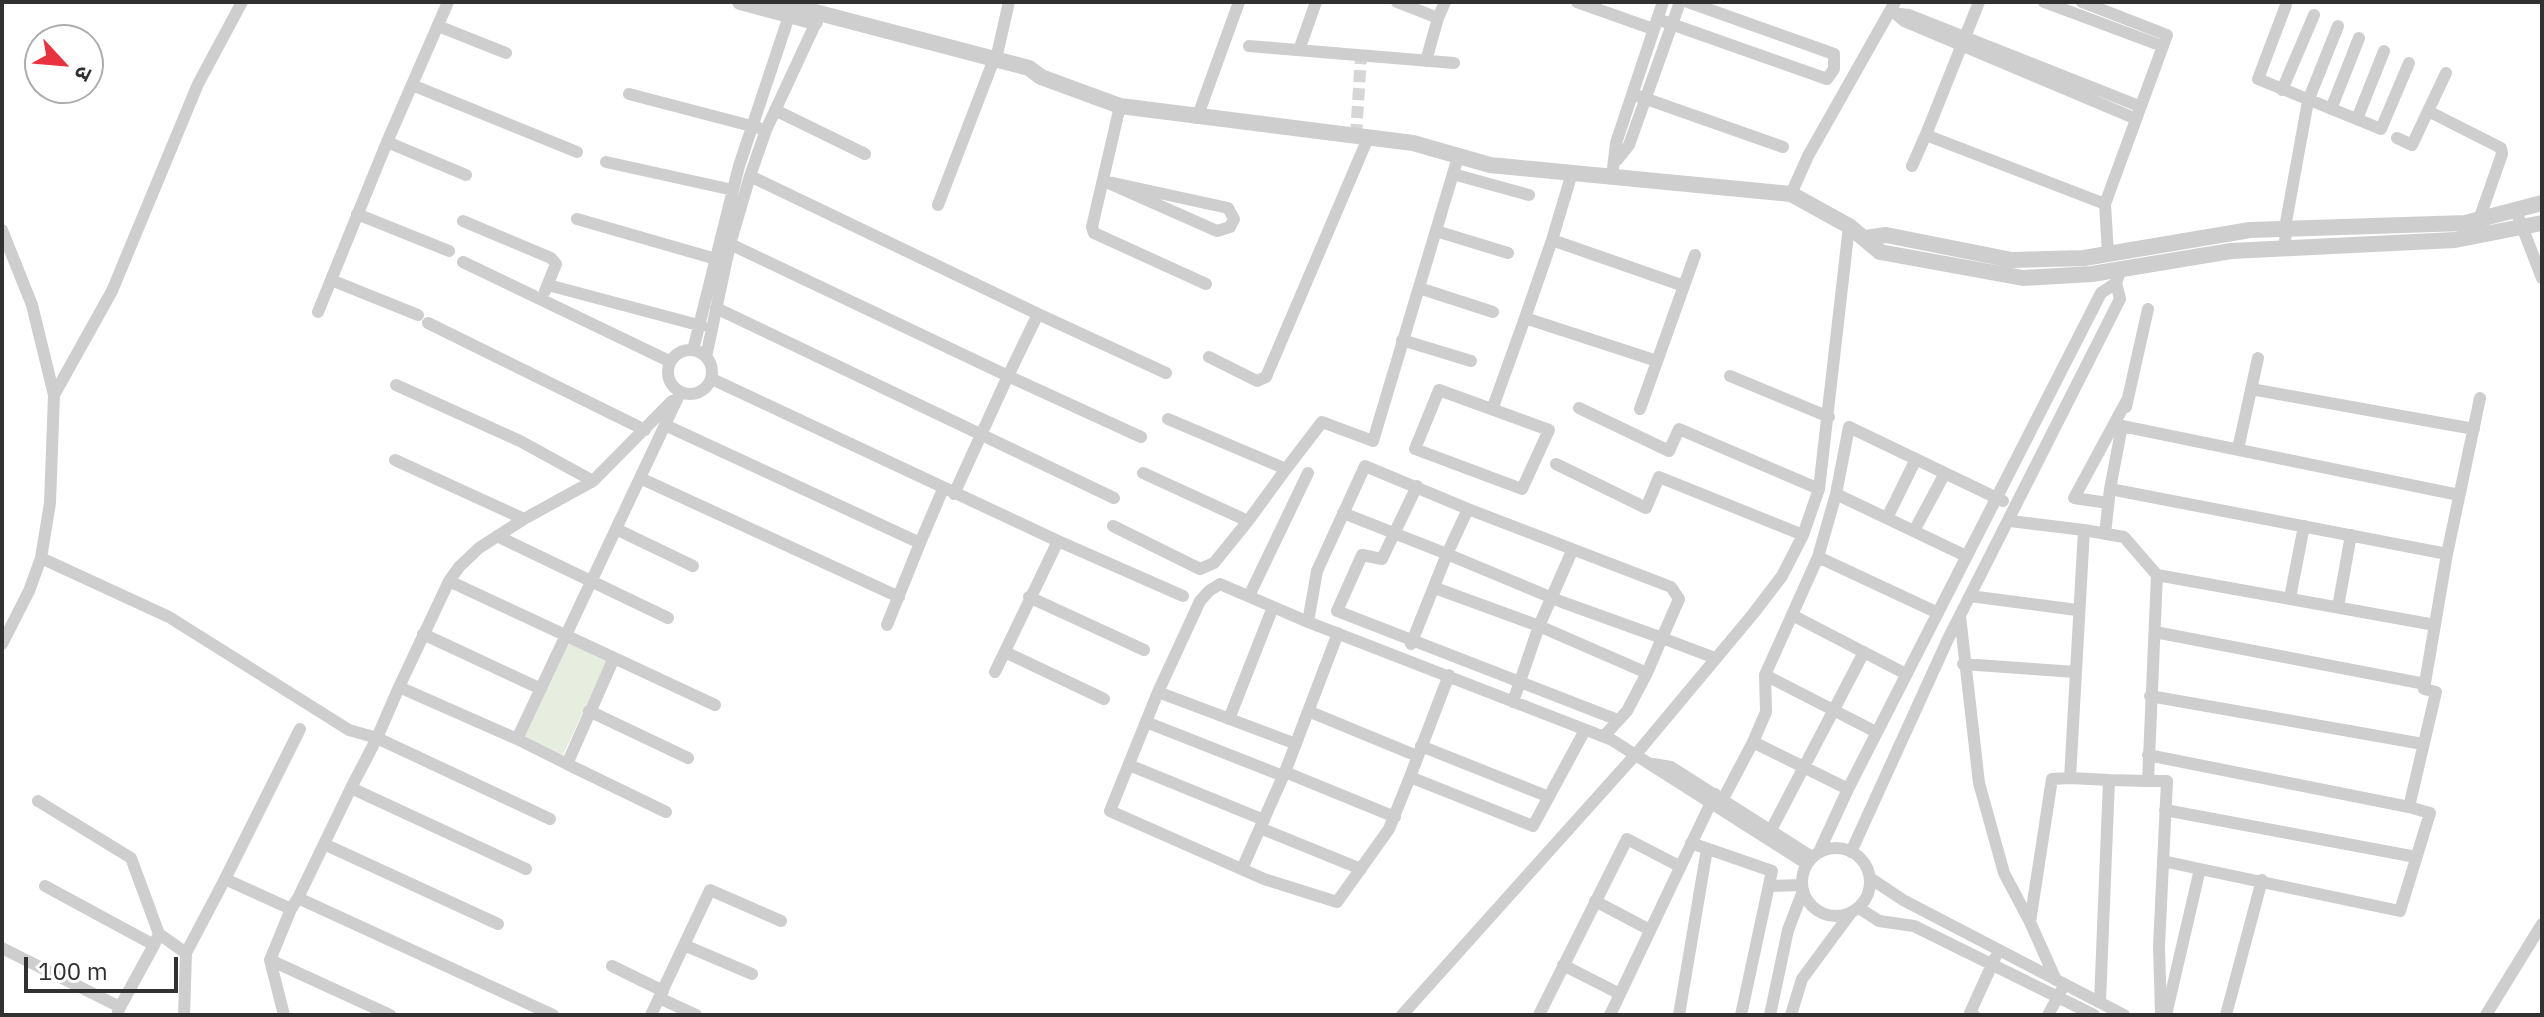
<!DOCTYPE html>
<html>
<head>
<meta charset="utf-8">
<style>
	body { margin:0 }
	#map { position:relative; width:2544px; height:1017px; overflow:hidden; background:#fff; font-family:"IBM Plex Sans","Noto Sans Devanagari",sans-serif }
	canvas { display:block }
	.frame { position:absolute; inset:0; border:4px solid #313131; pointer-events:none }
	.north { position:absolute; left:24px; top:24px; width:80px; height:80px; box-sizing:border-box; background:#fff; border:2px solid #adadad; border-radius:50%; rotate:116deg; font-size:22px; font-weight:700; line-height:32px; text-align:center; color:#313131 }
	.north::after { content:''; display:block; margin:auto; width:28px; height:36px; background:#ea323e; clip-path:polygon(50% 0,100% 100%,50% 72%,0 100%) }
	.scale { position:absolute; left:24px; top:957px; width:154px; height:36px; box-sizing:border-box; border:4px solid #313131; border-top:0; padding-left:10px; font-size:24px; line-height:28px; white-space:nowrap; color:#313131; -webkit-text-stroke:6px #fff; paint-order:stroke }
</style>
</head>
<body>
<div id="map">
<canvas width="2544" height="1017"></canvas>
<div class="frame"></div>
<div class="north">उ</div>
<div class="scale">100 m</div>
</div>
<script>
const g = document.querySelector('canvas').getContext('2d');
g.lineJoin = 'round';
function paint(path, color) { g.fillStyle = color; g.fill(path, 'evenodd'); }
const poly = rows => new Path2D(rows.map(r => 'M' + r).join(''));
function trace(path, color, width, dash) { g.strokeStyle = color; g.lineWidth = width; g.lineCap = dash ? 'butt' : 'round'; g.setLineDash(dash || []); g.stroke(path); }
const green = poly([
	[568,642,607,661,563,755,523,738]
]);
const minorTunnel = poly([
	[1356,136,1361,55]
]);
const minor = poly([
	[1397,2,1438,18,1445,2],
	[1577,2,1653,29],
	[1979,2,1927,132,1931,137,2105,204,2108,254],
	[2044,2,2162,46],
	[2082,2,2167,35,2105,204],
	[2286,5,2258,79,2381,129,2409,63],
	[1891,10,1904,21,2134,118],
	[1900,14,1909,15,2139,106],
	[1657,19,1827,79,1834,69,1834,54,1688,2],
	[438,26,506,53],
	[1249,46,1454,63],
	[1299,50,1316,2],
	[996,59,1009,2],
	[1426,61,1438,18],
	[412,85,577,152],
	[2282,90,2314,15],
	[629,94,759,128],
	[1638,96,1783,147],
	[1120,106,1092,227,1094,233,1206,284],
	[2331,109,2359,38],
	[775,110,865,154],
	[2428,111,2501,148,2502,154,2479,220],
	[1197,118,1239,2],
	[2357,119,2384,51],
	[2397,138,2412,145,2446,73],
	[387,142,448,2],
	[1617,160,1629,145,1680,2],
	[606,162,733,190],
	[1912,166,1927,132],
	[1453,174,1529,195],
	[1612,177,1616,143,1663,2],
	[1104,181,1228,208,1234,219,1230,227,1217,231,1104,181],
	[1791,194,1808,156,1895,2],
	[938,205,991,67],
	[2516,211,2542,278],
	[357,214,449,251],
	[577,219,716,259],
	[463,221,551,258,556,264,545,291],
	[2,230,32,305,54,395,50,503,41,558,29,591,2,644],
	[1436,231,1508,253],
	[1552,240,1572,173],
	[730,244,1008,376,1038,314,750,176],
	[2285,248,2286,222,2308,101,2338,26],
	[463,262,669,361],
	[331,280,418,315],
	[548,285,702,326],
	[1419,288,1493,312],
	[716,308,1114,498],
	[318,312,387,142,466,175],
	[1038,314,1166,373],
	[1525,318,1552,240,1684,286],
	[428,323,645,430],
	[1402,340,1471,361],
	'668 372a22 22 0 1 1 44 0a22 22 0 1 1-44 0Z',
	[693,350,739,166,792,7],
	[706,357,730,244,750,176,766,130,819,16],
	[1209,357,1257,381,1266,377,1368,138],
	[1730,376,1829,417],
	[712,379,1058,541],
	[396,385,520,441,593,481],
	[2251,389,2474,429],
	[1439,390,1549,430,1522,489,1415,449,1439,390],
	[54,395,112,291,198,84,242,2],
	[1493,407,1525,318,1657,361],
	[2126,407,2148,309],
	[1579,408,1669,451,1679,429,1819,489,1803,535],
	[1640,409,1695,255],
	[1168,419,1286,469,1322,422,1373,441,1458,157],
	[665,425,920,543,887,625],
	[2238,449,2258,358],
	[395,460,524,519,593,481,672,401],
	[1143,473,1248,521,1286,469],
	[640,478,899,597],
	[1417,486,1382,559,1362,555,1337,611,1618,720],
	[1819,489,1849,226],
	[2110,489,2122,426,2459,495],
	[954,494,1008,376,1141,437],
	[2108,503,2074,498,2127,400],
	[1468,509,1671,587,1679,599,1662,638,1562,602,1447,554,1468,509,1365,466,1317,571,1308,622,1612,740,1807,864],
	[1343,513,1447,554,1411,644],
	[1887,518,1916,459],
	[1113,526,1200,569,1214,563,1248,521],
	[616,529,693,566],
	[2084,530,2124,537,2157,575,2148,781,2109,780,2100,1002],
	[1914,531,1945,473],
	[2105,534,2110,489,2447,554],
	[497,536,668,618],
	[920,543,943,489],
	[1966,556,1836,494,1849,427,2003,501],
	[1818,557,1836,494],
	[41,558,169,617,349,730,377,738,399,687,517,739,680,393],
	[2157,575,2435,625],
	[449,581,715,705],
	[1435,588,1539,626,1647,673,1662,638,1715,658],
	[1249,596,1308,473],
	[1970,596,2077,610],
	[1029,597,1144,650],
	[2290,598,2304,526],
	[2338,607,2351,535],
	[1792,615,1765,675,1876,732],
	[1960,616,1979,783,2004,873,2030,922,2052,779,2070,778,2084,530,2010,521],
	[1308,622,1220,584,1209,591,1200,601,1158,692,1110,811,1264,879,1337,902,1389,829,1410,777],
	[2155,632,2425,684],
	[423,634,541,689],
	[1005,652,1104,699],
	[614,658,567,764,666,812],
	[1963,664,2075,672],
	[995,672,1058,541,1183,596],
	[1906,674,1792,615,1818,557,1938,613],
	[1449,675,1410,777,1533,826,1585,730],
	[1765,675,1766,712,1753,742,1848,789],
	[399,687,449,581,459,567,479,548,524,519],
	[1158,692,1296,744],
	[2150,696,2423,744],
	[1513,702,1539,626,1572,551],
	[589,711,688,758],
	[1308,711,1417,756],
	[1229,719,1273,607],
	[1146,722,1283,776],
	[1604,736,1627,711,1647,673],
	[517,739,567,764],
	[1421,746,1549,797],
	[2148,755,2409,807,2436,692,2424,689,2447,554,2480,398],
	[1653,764,1671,767,1812,857],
	[1129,765,1264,820],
	[1285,772,1338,633],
	[2070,778,2109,780],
	[2148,781,2167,781,2159,946,2161,1015],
	[351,788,377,738,550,819],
	[1723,799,1753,742],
	[38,801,131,858,159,934,154,945],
	[2165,810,2416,857],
	[1260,828,1285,772,1395,817],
	[1771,830,1864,652],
	[1691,843,1772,871,1741,1015],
	[324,844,351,788,526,869],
	'1802 882a34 34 0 1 1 68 0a34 34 0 1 1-68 0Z',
	[1819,852,1848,789,2101,293,2116,283,2121,269],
	[1851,852,1948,639,2120,299,2116,283],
	[2163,861,2200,869],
	[1242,869,1260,828,1361,869],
	[1870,878,1903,900,2124,1015],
	[225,879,300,729],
	[45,886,154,945,120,1007],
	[1770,886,1802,885],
	[298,898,324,844,498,924],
	[1595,901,1650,930],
	[1859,908,1879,921,1914,926,2094,1015],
	[291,909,270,960,390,1015],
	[2030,922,2056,980],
	[159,934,186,953,184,1015],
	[684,945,752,974],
	[2,948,120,1007,118,1012],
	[186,953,225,879,291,909,298,898,553,1015],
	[270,960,284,1015],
	[1563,965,1620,994],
	[612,966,663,991],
	[659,998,710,890,781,921],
	[651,1015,659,998,696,1015],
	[1402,1015,1637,753,1753,614,1782,576,1803,535,1659,477,1646,508,1556,464],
	[1539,1015,1627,839,1679,866],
	[1610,1015,1715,794],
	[1679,1015,1707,849],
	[1770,1015,1788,930,1803,891],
	[1791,1015,1802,979,1850,914],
	[1974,1015,1970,1013,1995,958],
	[2048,1015,2061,991],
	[2166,1015,2200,869,2400,911,2430,813,2409,807],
	[2226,1015,2262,880],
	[2486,1015,2542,924]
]);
const tertiary = poly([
	[740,2,815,22],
	[777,2,1029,68,1041,77,1120,106,1413,143,1490,165,1791,194,1849,226,1880,252,2023,278,2092,274,2231,251,2455,240,2542,223],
	[1865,238,1886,235,2012,260,2084,258,2250,230,2465,223,2542,203]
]);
paint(green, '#e7eee0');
trace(minorTunnel, '#d6d6d6', 12, [12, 6]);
trace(minor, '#cecece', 12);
trace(tertiary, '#cecece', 16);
</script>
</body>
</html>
